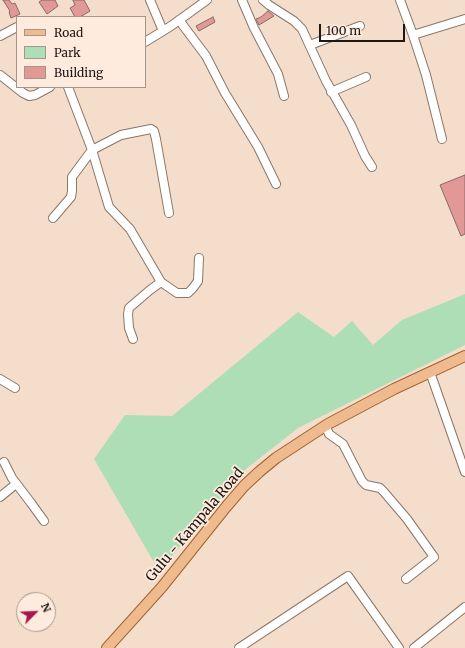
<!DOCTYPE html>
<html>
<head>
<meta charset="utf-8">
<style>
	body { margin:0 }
	#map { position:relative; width:465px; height:648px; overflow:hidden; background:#f5ddcc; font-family:Merriweather,serif }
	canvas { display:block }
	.legend { position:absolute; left:16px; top:16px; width:130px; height:72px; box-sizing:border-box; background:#ffebde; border:1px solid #a5968c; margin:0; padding:5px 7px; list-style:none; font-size:12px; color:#1f1711 }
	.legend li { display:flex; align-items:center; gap:8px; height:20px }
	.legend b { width:20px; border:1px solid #a5968c }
	.north { position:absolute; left:16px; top:592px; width:40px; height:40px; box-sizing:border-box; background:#ffebde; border:1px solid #a5968c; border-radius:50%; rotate:66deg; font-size:11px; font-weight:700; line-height:16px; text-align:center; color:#1f1711 }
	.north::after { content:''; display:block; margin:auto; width:14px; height:18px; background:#a8144c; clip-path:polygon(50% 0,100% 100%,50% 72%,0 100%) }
	.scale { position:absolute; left:319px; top:24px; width:86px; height:18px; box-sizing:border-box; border:2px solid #1f1711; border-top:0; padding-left:5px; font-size:12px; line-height:14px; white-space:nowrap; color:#1f1711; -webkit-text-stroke:3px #ffebde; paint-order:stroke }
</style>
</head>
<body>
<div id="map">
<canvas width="465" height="648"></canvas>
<ul class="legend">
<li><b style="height:5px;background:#efba8d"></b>Road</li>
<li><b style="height:11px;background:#addeb6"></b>Park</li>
<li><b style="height:11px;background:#e29996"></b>Building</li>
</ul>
<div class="north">N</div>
<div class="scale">100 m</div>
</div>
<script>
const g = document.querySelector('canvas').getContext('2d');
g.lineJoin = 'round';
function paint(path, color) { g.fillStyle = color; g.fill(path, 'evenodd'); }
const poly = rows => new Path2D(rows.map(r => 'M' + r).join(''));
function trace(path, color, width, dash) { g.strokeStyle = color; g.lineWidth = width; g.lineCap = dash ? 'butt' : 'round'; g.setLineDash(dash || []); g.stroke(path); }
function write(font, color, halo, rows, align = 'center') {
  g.font = font + ' Merriweather,serif'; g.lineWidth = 3.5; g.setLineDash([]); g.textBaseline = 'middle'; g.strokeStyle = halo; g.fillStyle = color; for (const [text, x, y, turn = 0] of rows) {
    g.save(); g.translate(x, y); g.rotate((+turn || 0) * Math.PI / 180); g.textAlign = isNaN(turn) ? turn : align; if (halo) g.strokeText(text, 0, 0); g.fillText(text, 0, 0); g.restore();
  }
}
const green = poly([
	[465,294,465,345,298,428,246,469,159,571,94,459,125,415,172,416,298,312,334,337,352,321,373,345,402,320]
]);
const building = poly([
	[3,0,9,0,12,4,15,3,20,14,11,18,9,12,10,11,3,0],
	[42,0,55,0,58,6,47,14,39,2,42,0],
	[73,0,84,0,90,11,80,17,75,17,70,8,75,5,73,0],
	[268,11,274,16,259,25,256,19,261,17,268,11],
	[213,17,215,22,199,31,196,26,213,17],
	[465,175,465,234,461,236,440,185,465,175]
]);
const minor = poly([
	[150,0,163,31],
	[242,0,254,28,278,74,284,96],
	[263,0,269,5,294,21,302,29,326,81,351,125,365,156,372,167],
	[400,0,413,35,426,75,442,139],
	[179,20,206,56,225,93,258,147,276,184],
	[413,35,465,19],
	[0,36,17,27],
	[145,42,171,26,207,0],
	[310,45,360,26],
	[0,75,23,93,29,96,35,95,50,87],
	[68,87,92,150,109,207,130,229,161,282,177,293,188,293,193,288,198,281,199,258],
	[331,92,366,77],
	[53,218,71,197,72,191,72,177,92,150,121,135,151,129,154,131,156,139,169,213],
	[133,339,129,328,128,314,129,308,150,290,161,282],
	[430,372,465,472],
	[0,379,15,388],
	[328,424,326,427,329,434,343,444,362,481,366,485,380,488,384,492,407,519,434,557,406,579],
	[4,462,12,478,31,503,44,521],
	[0,497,16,484],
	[239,648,348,576,399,648],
	[414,648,465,607]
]);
const major = poly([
	[107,648,162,587,226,507,244,486,259,472,276,458,328,424,394,389,465,356]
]);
const streetNames = [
	["Gulu - Kampala Road",195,525,-50]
];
paint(green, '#addeb6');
paint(building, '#e29996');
trace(building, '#866a69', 1);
trace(minor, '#8b7667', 10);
trace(major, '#a06330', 12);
trace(minor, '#fff', 8);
trace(major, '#efba8d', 10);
write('14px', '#1f1711', '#ffebde', streetNames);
</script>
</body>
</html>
